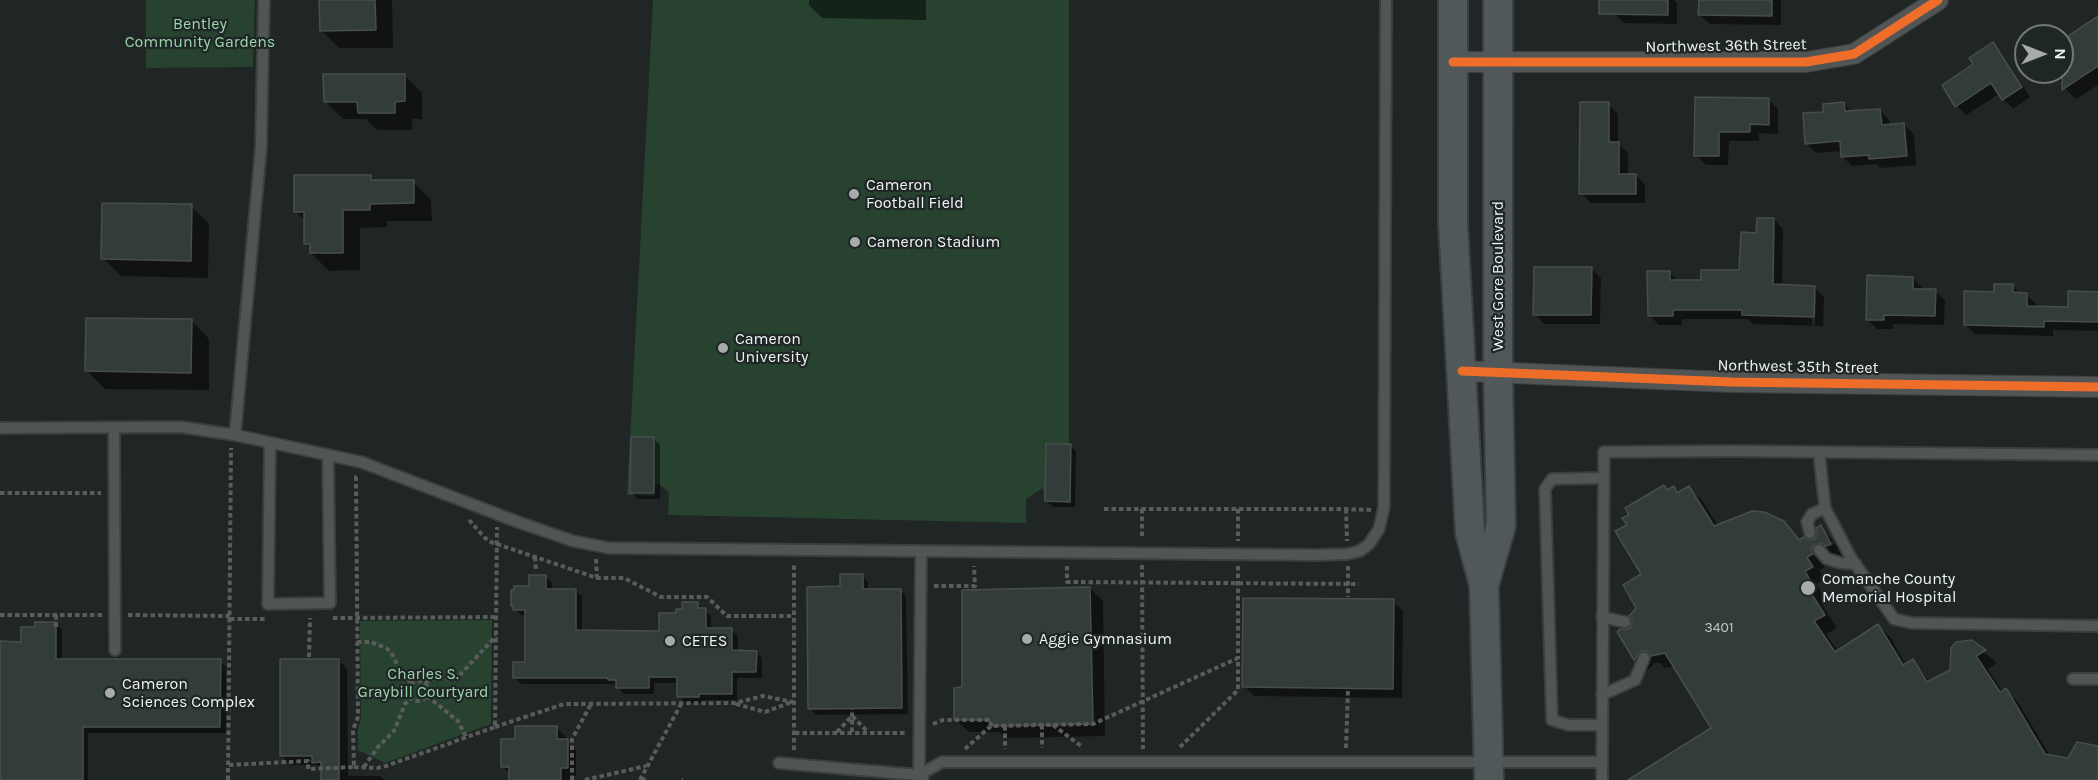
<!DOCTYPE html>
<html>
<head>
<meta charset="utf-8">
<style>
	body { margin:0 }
	#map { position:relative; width:2098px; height:780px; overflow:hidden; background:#202525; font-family:Karla,sans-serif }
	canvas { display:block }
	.north { position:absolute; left:2014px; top:24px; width:60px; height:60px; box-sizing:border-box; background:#1f2626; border:2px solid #727878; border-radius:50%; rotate:90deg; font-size:16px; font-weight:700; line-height:24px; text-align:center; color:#eff3f4 }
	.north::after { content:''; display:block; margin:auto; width:21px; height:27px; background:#a7abac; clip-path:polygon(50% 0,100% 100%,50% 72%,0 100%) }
</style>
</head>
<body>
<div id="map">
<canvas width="2098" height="780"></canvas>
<div class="north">N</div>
</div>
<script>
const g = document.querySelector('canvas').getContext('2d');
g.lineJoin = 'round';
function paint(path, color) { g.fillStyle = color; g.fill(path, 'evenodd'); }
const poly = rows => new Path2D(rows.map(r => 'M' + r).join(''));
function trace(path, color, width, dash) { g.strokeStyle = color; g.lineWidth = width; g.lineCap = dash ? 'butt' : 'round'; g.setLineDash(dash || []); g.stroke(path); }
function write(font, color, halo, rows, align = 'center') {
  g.font = font + ' Karla,sans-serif'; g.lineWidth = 4.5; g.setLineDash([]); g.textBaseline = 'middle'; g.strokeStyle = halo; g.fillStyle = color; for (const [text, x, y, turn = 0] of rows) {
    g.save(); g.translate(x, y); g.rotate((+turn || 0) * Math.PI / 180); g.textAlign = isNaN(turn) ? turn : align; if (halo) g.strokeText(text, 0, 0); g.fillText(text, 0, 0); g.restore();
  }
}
const green = poly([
	[146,0,255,0,253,67,146,68],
	[653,0,1069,0,1069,501,1044,501,1043,488,1026,499,1026,523,668,515,669,492,659,484,654,484,654,496,627,495],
	[492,620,491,724,385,763,358,750,358,728,361,720,360,621]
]);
const shadow = poly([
	[321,0,392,0,393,48,339,48,321,30],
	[809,0,926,0,926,20,822,18,809,5],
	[1614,0,1674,0,1677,3,1677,24,1624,23,1614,13],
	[1700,0,1781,0,1781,25,1710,24,1700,15],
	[2098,21,2098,85,2076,99,2065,88,2054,72,2062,72,2062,42],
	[1993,44,2002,54,2030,97,2013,109,1999,94,1966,115,1957,106,1975,65],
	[404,75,422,93,422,119,412,119,412,130,377,130,366,119,343,119,325,101],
	[1696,98,1768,99,1778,109,1778,134,1759,133,1759,141,1729,141,1728,165,1706,165,1696,155],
	[1608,104,1618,114,1618,144,1628,153,1628,175,1636,175,1645,185,1645,203,1591,203,1581,193],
	[1844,104,1852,112,1880,110,1889,120,1890,126,1904,125,1914,134,1916,165,1880,168,1877,164,1852,166,1842,156,1842,151,1816,153,1806,143,1825,113],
	[371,176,377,182,413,182,431,200,432,221,387,221,387,227,360,228,360,270,329,271,311,253,311,249,306,243,306,222,295,211],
	[191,206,209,224,208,278,121,276,103,258],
	[1774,219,1783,229,1782,286,1814,287,1824,297,1823,326,1753,324,1747,319,1682,319,1682,325,1659,325,1649,315,1669,272,1678,281,1702,281,1741,271,1758,234],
	[1813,294,1816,294,1815,325,1812,325],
	[1591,268,1601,278,1600,324,1544,324,1535,314],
	[1913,278,1922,288,1922,290,1935,291,1945,300,1944,325,1893,324,1893,329,1877,329,1867,319],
	[2013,286,2021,294,2026,294,2036,304,2036,308,2069,309,2098,293,2098,331,2053,330,2053,336,1975,334,1965,324,1995,294],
	[191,320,209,339,209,390,105,389,87,371],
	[654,439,660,445,660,499,638,499,631,493],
	[1070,445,1076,452,1075,507,1053,507,1047,501],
	[1664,487,1669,491,1673,488,1679,494,1689,488,1702,500,1718,526,1783,523,1800,541,1808,542,1816,540,1820,527,1833,541,1829,543,1829,547,1835,543,1843,557,1840,558,1835,555,1826,557,1824,562,1825,567,1819,570,1824,580,1816,584,1826,600,1821,603,1837,628,1826,634,1838,652,1878,626,1891,638,1906,665,1913,661,1930,682,1951,671,1971,642,1997,663,1988,669,2003,692,2005,690,2018,702,2050,756,2069,760,2098,748,2098,780,1635,780,1713,728,1675,666,1665,668,1661,663,1655,663,1647,671,1635,659,1627,631,1632,627,1643,575,1629,525,1631,515],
	[862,575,868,582,868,590,900,590,906,596,908,714,816,715,810,708,842,588],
	[546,577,552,583,552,590,576,590,582,597,582,632,661,632,677,614,697,603,711,616,711,630,732,630,738,636,738,652,756,652,762,658,762,678,737,678,737,700,705,700,705,703,685,703,679,696,679,683,654,683,654,694,624,694,614,684,521,684,515,678,527,664,527,615,521,615,515,609,531,588],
	[1090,588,1103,601,1105,736,1005,738,999,732,969,732,956,720],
	[1393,601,1403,611,1402,698,1254,696,1244,686],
	[56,623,62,630,62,660,220,661,226,667,226,733,88,733,88,780,0,780,0,643,22,643,36,629],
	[339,660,347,669,348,776,380,776,385,780,322,780,322,770,317,765,291,765,282,756],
	[557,728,566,737,566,741,576,750,576,776,570,776,570,780,511,780,511,774,503,767,516,741]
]);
const building = poly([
	[319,0,375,0,376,30,320,31,319,0],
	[1599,0,1668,0,1668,15,1599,14,1599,0],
	[1699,0,1772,0,1772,16,1698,15,1699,0],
	[2098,16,2098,66,2062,90,2062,40,2098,16],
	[1993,42,2022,87,2002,100,1991,83,1955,107,1942,85,1973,64,1969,58,1993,42],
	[323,74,405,74,405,101,395,102,395,113,358,113,357,102,324,102,323,74],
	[1695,97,1769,98,1769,125,1750,124,1750,132,1719,132,1719,156,1694,156,1695,97],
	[1580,102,1609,102,1609,142,1619,142,1619,174,1636,174,1636,194,1579,194,1580,102],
	[1844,102,1845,111,1880,109,1882,125,1904,123,1907,156,1869,159,1869,155,1841,157,1840,141,1805,144,1803,113,1823,112,1823,104,1844,102],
	[294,175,371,175,371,180,414,180,414,203,370,204,370,210,343,210,343,253,310,253,310,244,304,244,304,212,294,212,294,175],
	[102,203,192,204,191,261,101,259,102,203],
	[1757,218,1774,218,1773,284,1815,286,1814,317,1742,315,1742,310,1673,310,1673,316,1648,316,1647,271,1670,271,1670,280,1701,280,1701,270,1739,270,1741,232,1756,233,1757,218],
	[1534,267,1592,267,1591,315,1533,315,1534,267],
	[1867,275,1913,277,1913,289,1936,289,1935,316,1884,315,1884,320,1866,320,1867,275],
	[1994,284,2013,284,2013,292,2027,293,2027,306,2068,307,2068,291,2098,292,2098,322,2044,321,2044,327,1964,325,1964,291,1994,292,1994,284],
	[86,318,192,319,191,373,85,371,86,318],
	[631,437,654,437,654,493,630,493,631,437],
	[1046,444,1071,444,1070,502,1045,501,1046,444],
	[1664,485,1667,490,1674,486,1677,493,1689,486,1714,526,1752,511,1764,512,1784,521,1799,540,1804,537,1809,540,1815,539,1817,534,1816,528,1821,525,1831,544,1826,546,1821,543,1814,545,1812,548,1813,554,1807,557,1813,567,1805,571,1814,587,1809,590,1825,615,1814,621,1835,652,1878,624,1903,665,1913,659,1927,682,1950,670,1951,648,1956,642,1972,640,1986,650,1976,656,2000,692,2006,688,2045,754,2068,758,2077,742,2098,746,2098,780,1628,780,1711,728,1665,653,1651,656,1647,651,1642,651,1634,660,1617,632,1620,629,1627,629,1631,627,1632,620,1629,616,1636,608,1623,585,1641,574,1615,531,1627,525,1622,518,1629,515,1625,508,1664,485],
	[840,574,863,574,863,589,901,589,902,708,808,709,807,587,840,586,840,574],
	[529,575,546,575,546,589,576,589,576,630,659,631,659,613,676,613,676,609,682,609,682,602,698,602,698,608,706,608,706,628,732,628,732,650,757,651,756,672,732,672,732,694,699,694,699,697,677,697,677,677,649,677,649,688,616,688,616,680,608,680,608,678,513,678,513,662,525,662,525,610,513,610,513,606,511,606,511,590,514,590,514,586,529,586,529,575],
	[1090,587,1093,724,991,726,990,720,954,720,954,688,962,687,962,590,1090,587],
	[1243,598,1394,599,1393,689,1242,687,1243,598],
	[35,622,56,622,56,659,221,659,220,727,83,727,83,780,0,780,0,641,21,642,21,627,35,627,35,622],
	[280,659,339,659,339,780,321,780,321,762,312,763,312,756,280,756,280,659],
	[515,726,557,726,557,739,568,739,568,768,561,768,561,780,509,780,509,767,501,767,501,739,515,739,515,726]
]);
const path = poly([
	[0,493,101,493],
	[1104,509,1346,509,1371,510],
	[1142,509,1142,539],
	[1238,509,1238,541],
	[1346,509,1347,541],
	[469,520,485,538,491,542,597,578,624,578,661,597,707,597,727,616,794,616],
	[535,557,536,572],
	[596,559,597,578],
	[1142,565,1143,749],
	[1067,566,1067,582,1359,584],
	[1238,566,1238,658],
	[1348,566,1348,597],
	[934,586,975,586,974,566],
	[0,615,103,615],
	[56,615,56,629],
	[128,615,230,616],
	[333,618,497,617],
	[230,619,265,619],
	[357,642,371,642,386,648,391,652,400,670,411,683],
	[309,657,310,618],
	'408 691a10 10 0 1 1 20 0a10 10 0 1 1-20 0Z',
	[425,683,436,677,451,679,458,677,496,636],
	[427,696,458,721,466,737],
	[736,704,765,712,792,702],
	[933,724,943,720,990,720,991,726],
	[1042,725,1042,748],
	[1053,725,1081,746],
	[1005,726,1005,749],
	[495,727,564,704,735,703,763,696,793,702],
	[837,732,852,716,868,732],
	[852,732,852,709],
	[795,733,905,733],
	[1346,748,1348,689],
	[965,749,991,726,1093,724,1238,658,1238,690,1180,747],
	[794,750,794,563],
	[229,765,308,761,308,769,354,767,353,730,358,717,356,477,359,478],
	[354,767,377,768,386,766,495,727,497,527],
	[364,767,378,747,394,731,405,704,411,698],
	[641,779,648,780],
	[228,780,231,448],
	[572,780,572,739,591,704],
	[585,780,646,766],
	[640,780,681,704],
	[682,780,683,780]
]);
const service = poly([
	[0,428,181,427,235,435,361,462,518,522,573,541,609,548,1318,555,1347,554,1360,551,1369,544,1379,529,1384,507,1386,0],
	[114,429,115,650],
	[235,435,261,147,264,0],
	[270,444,268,604,330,603,328,456],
	[1819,452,1825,508,1851,558,1894,619,1912,623,2098,626],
	[1810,533,1807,522,1812,514,1825,508],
	[1819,550,1827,559,1841,563,1856,564],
	[1602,617,1625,622],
	[2073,679,2098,679],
	[1602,695,1635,680,1644,658],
	[1601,725,1569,725,1552,720,1545,489,1552,479,1603,478],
	[779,763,919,775,923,778],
	[919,775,942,762,1601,762],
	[919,779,921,551],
	[1602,780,1604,452,1732,451,2098,455]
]);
const minor = poly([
	[1453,62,1806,62,1854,54,1938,0],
	[1462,371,1731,382,2098,387]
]);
const secondary = poly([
	[1453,0,1453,223,1470,533,1484,585,1489,780],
	[1484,585,1501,526,1498,373,1498,0]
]);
const cycleway = poly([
	[1453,62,1806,62,1854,54,1938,0],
	[1462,371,1731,382,2098,387]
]);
const markers = [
	[854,194,6,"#a7abac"],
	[855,242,6,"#a7abac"],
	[723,348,6,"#a7abac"],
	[1808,588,8,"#a7abac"],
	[1027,639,6,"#a7abac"],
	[670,641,6,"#a7abac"],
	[110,693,6,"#a7abac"]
];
const numberNames = [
	["3401",1719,628]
];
const parkNames = [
	["Bentley",200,24],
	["Community Gardens",200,42],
	["Charles S.",423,674],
	["Graybill Courtyard",423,692]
];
const streetNames = [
	["Northwest 36th Street",1726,46,-1],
	["West Gore Boulevard",1498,276,-90],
	["Northwest 35th Street",1798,367,1]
];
const poiNames = [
	["Cameron",866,185],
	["Football Field",866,203],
	["Cameron Stadium",867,242],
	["Cameron",735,339],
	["University",735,357],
	["Comanche County",1822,579],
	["Memorial Hospital",1822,597],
	["Aggie Gymnasium",1039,639],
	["CETES",682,641],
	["Cameron",122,684],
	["Sciences Complex",122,702]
];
paint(green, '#27422f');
paint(shadow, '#0007');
paint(building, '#323d3b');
trace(building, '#494d4d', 1.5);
trace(service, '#3b3f40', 14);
trace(minor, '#3b3f40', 22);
trace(secondary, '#3b3f40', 32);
trace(path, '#5a5c5c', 4, [4.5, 3]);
trace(service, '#525555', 10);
trace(minor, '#525555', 20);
trace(secondary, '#51585a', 28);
trace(cycleway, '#ee6e29', 9);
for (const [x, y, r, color] of markers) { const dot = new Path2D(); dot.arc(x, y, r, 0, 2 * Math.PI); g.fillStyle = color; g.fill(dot); trace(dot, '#1f2626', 2); }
write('14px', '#c0c6c6', null, numberNames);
write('16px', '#9dd6ab', '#1f2626', parkNames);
write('16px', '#eff3f4', '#1f2626', streetNames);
write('16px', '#eff3f4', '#1f2626', poiNames, 'left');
</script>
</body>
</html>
